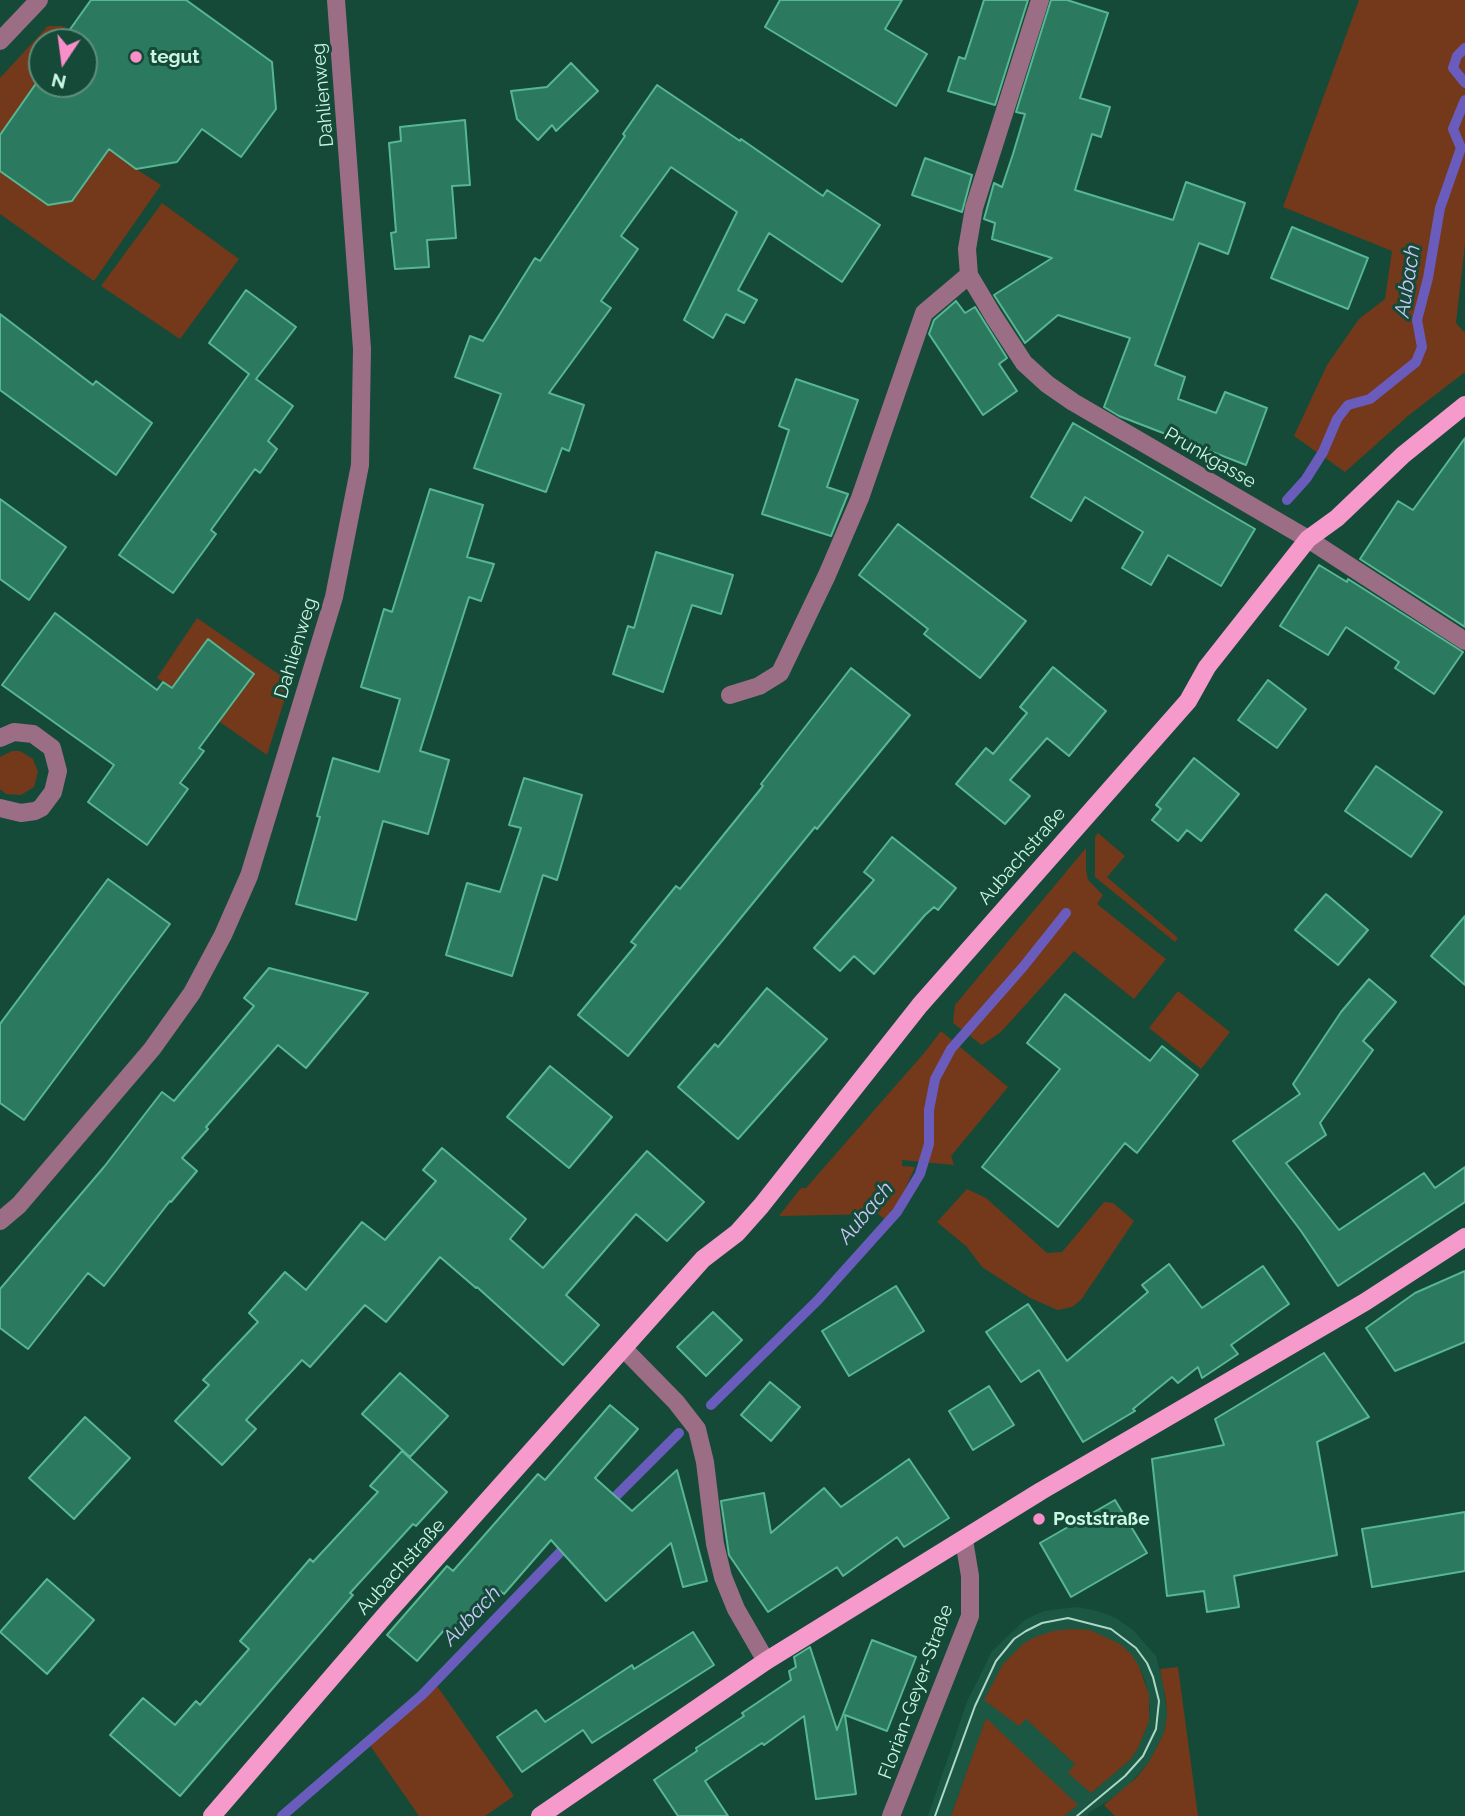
<!DOCTYPE html>
<html>
<head>
<meta charset="utf-8">
<style>
	body { margin:0 }
	#map { position:relative; width:1465px; height:1816px; overflow:hidden; background:#154a38; font-family:Raleway,sans-serif }
	canvas { display:block }
	.north { position:absolute; left:28px; top:28px; width:70px; height:70px; box-sizing:border-box; background:#154a38; border:2px solid #5d8f7c; border-radius:50%; rotate:193deg; font-size:19px; font-weight:700; line-height:28px; text-align:center; color:#caf7e3 }
	.north::after { content:''; display:block; margin:auto; width:24px; height:32px; background:#f98fc9; clip-path:polygon(50% 0,100% 100%,50% 72%,0 100%) }
</style>
</head>
<body>
<div id="map">
<canvas width="1465" height="1816"></canvas>
<div class="north">N</div>
</div>
<script>
const g = document.querySelector('canvas').getContext('2d');
g.lineJoin = 'round';
function paint(path, color) { g.fillStyle = color; g.fill(path, 'evenodd'); }
const poly = rows => new Path2D(rows.map(r => 'M' + r).join(''));
function trace(path, color, width, dash) { g.strokeStyle = color; g.lineWidth = width; g.lineCap = dash ? 'butt' : 'round'; g.setLineDash(dash || []); g.stroke(path); }
function write(font, color, halo, rows, align = 'center') {
  g.font = font + ' Raleway,sans-serif'; g.lineWidth = 6; g.setLineDash([]); g.textBaseline = 'middle'; g.strokeStyle = halo; g.fillStyle = color; for (const [text, x, y, turn = 0] of rows) {
    g.save(); g.translate(x, y); g.rotate((+turn || 0) * Math.PI / 180); g.textAlign = isNaN(turn) ? turn : align; if (halo) g.strokeText(text, 0, 0); g.fillText(text, 0, 0); g.restore();
  }
}
const built = poly([
	[1076,1607,1098,1611,1116,1618,1133,1630,1156,1656,1163,1683,1167,1716,1164,1733,1149,1762,1122,1792,1087,1814,1089,1816,1064,1816,1077,1805,986,1719,951,1816,928,1816,967,1702,992,1651,1026,1619,1044,1611],
	[1003,1664,1139,1666,1146,1683,1150,1708,1149,1721,1138,1748,1130,1760,1091,1793,1075,1764,1026,1718,1019,1726,996,1678]
]);
const green = poly([
	[1359,0,1465,0,1465,244,1456,323,1465,333,1465,372,1409,415,1345,472,1294,436,1327,365,1359,319,1385,299,1392,251,1283,207],
	[48,26,62,26,72,33,65,42,42,42,42,75,0,135,0,78],
	[112,146,133,167,161,185,94,281,0,214,0,171,48,205,72,201],
	[162,203,239,259,180,339,101,286],
	[197,618,290,682,267,755,157,678],
	[12,751,20,751,33,759,38,772,34,787,21,795,6,794,0,789,0,757],
	[1098,833,1125,856,1107,877,1178,938,1175,942,1095,877,1095,837],
	[1086,848,1086,870,1088,880,1103,895,1097,904,1166,959,1134,999,1074,951,1001,1032,982,1045,953,1023,955,1005],
	[1178,991,1230,1032,1201,1069,1149,1028],
	[941,1031,1008,1087,951,1156,954,1165,902,1160,902,1166,915,1167,896,1209,886,1220,878,1214,779,1216,801,1188,806,1188,925,1052],
	[967,1189,986,1198,1047,1253,1062,1252,1104,1202,1113,1203,1134,1221,1081,1300,1072,1307,1058,1310,1030,1298,982,1267,967,1247,937,1222],
	[1071,1629,1090,1630,1120,1644,1131,1654,1139,1666,1149,1695,1149,1721,1138,1748,1130,1760,1091,1793,1068,1773,1075,1764,1026,1719,1019,1726,984,1700,1003,1664,1023,1644,1035,1637,1053,1631],
	[1178,1667,1198,1816,1115,1816,1104,1805,1136,1778,1149,1762,1164,1733,1167,1716,1166,1701,1160,1669],
	[437,1686,514,1796,485,1816,419,1816,369,1744],
	[986,1718,1078,1805,1064,1816,951,1816]
]);
const stream = poly([
	[1465,48,1457,56,1453,68,1465,83],
	[1287,500,1306,479,1323,452,1337,419,1348,405,1370,399,1416,362,1422,347,1417,320,1428,278,1440,208,1461,148,1453,129,1465,100],
	[711,1405,818,1300,897,1212,920,1174,929,1144,929,1110,935,1079,951,1049,1023,967,1066,913],
	[608,1504,679,1433],
	[282,1816,422,1695,570,1542]
]);
const building = poly([
	[91,0,186,0,272,62,276,109,241,157,202,129,177,162,136,169,109,149,72,201,48,205,0,171,0,135,42,75,42,84,84,84,84,42,61,42,91,0],
	[780,0,902,0,885,29,927,54,896,106,765,27,780,0],
	[984,0,1028,0,995,105,948,91,959,57,965,59,984,0],
	[1051,0,1067,0,1108,13,1080,98,1110,107,1101,137,1092,134,1075,190,1173,220,1186,182,1245,203,1228,254,1199,243,1155,365,1185,377,1178,399,1216,413,1225,392,1267,408,1246,465,1119,416,1104,407,1130,338,1058,315,1025,343,994,295,1052,258,992,239,995,223,984,219,994,183,1002,187,1013,154,1025,114,1016,112,1051,0],
	[571,63,598,91,556,131,552,125,538,140,517,119,511,91,547,87,571,63],
	[657,85,740,141,741,139,823,196,827,190,880,225,842,282,769,233,738,290,757,300,744,323,726,314,713,338,684,320,737,212,671,167,621,236,638,249,601,301,611,308,549,393,584,405,569,451,562,448,546,492,474,468,501,394,455,377,470,336,483,341,535,258,540,261,625,136,623,134,657,85],
	[465,120,470,185,452,186,456,238,427,240,429,267,395,269,391,233,396,232,389,143,401,141,400,127,465,120],
	[925,158,972,175,962,212,912,195,925,158],
	[1292,227,1368,258,1348,309,1271,278,1292,227],
	[246,290,296,327,256,379,293,406,268,441,277,449,260,473,255,469,211,530,216,534,173,593,119,555,249,374,209,343,246,290],
	[956,301,965,313,975,307,1007,358,999,364,1017,391,983,415,929,334,934,320,956,301],
	[0,314,93,385,96,381,152,423,116,475,0,390,0,314],
	[796,379,858,400,827,487,848,494,831,536,762,514,789,430,779,426,796,379],
	[1073,423,1255,529,1221,586,1168,555,1151,585,1122,568,1143,532,1085,497,1071,521,1031,497,1073,423],
	[1465,438,1465,627,1360,559,1398,501,1413,510,1465,438],
	[430,489,483,505,467,557,494,564,481,601,469,597,420,751,449,760,428,834,383,821,356,920,296,904,320,817,317,816,333,758,379,772,400,699,361,687,384,609,392,612,430,489],
	[0,499,66,547,29,600,0,579,0,499],
	[898,524,1026,621,980,678,924,634,928,629,859,575,898,524],
	[656,552,733,575,721,614,692,605,663,692,613,674,628,626,634,628,656,552],
	[1319,565,1347,582,1348,579,1463,652,1434,694,1395,668,1399,662,1346,627,1328,655,1280,626,1319,565],
	[55,613,157,690,163,682,172,688,208,639,254,674,199,748,204,751,180,783,188,789,147,845,88,802,114,765,2,685,55,613],
	[1053,667,1106,711,1069,756,1047,738,1010,780,1030,796,1005,824,956,784,986,748,993,754,1027,713,1020,707,1053,667],
	[851,668,910,715,817,829,815,827,628,1056,578,1015,636,945,631,942,676,886,680,889,763,786,761,784,851,668],
	[1268,680,1306,709,1277,748,1238,720,1268,680],
	[1194,758,1239,794,1201,841,1187,830,1178,841,1152,820,1161,809,1156,805,1194,758],
	[1376,766,1442,812,1411,857,1345,811,1376,766],
	[524,778,582,795,557,880,543,875,512,976,446,955,467,883,500,892,521,828,509,825,524,778],
	[892,837,956,888,938,910,934,907,925,915,874,974,854,956,840,971,814,948,874,880,864,872,892,837],
	[108,879,170,924,24,1120,0,1103,0,1024,108,879],
	[1326,894,1368,930,1338,965,1295,930,1326,894],
	[1465,916,1465,985,1431,956,1465,916],
	[269,968,368,993,306,1068,278,1045,206,1127,208,1129,182,1158,197,1171,171,1202,170,1201,104,1286,88,1273,28,1349,0,1328,0,1289,104,1167,162,1092,174,1101,254,1006,244,998,269,968],
	[1369,979,1396,1002,1363,1041,1373,1050,1320,1123,1326,1135,1286,1163,1339,1230,1424,1173,1435,1188,1465,1167,1465,1202,1338,1286,1301,1231,1233,1141,1300,1094,1293,1084,1341,1012,1369,979],
	[767,988,827,1039,738,1139,678,1087,715,1044,718,1047,767,988],
	[1065,994,1150,1061,1162,1046,1198,1075,1137,1153,1125,1143,1058,1227,982,1167,1060,1069,1027,1043,1065,994],
	[550,1066,612,1117,569,1168,507,1117,550,1066],
	[442,1148,526,1219,510,1239,543,1268,647,1151,704,1202,667,1241,636,1214,566,1295,599,1325,563,1365,477,1287,476,1288,440,1257,386,1322,365,1305,310,1367,302,1360,246,1420,256,1429,222,1465,175,1421,209,1385,203,1380,258,1322,249,1313,285,1272,306,1290,362,1222,385,1240,436,1181,423,1170,442,1148],
	[1169,1264,1202,1308,1263,1266,1289,1304,1231,1345,1238,1354,1202,1378,1198,1367,1178,1383,1172,1377,1133,1409,1135,1411,1083,1442,1039,1370,1021,1382,986,1332,1028,1304,1067,1361,1148,1292,1142,1285,1169,1264],
	[1465,1271,1465,1342,1395,1371,1366,1328,1415,1293,1465,1271],
	[896,1286,924,1331,849,1376,822,1331,896,1286],
	[713,1312,742,1340,706,1376,677,1347,713,1312],
	[1324,1353,1369,1417,1317,1442,1337,1555,1234,1576,1239,1607,1207,1612,1204,1591,1167,1596,1152,1459,1224,1445,1215,1419,1324,1353],
	[400,1373,448,1416,410,1457,362,1414,400,1373],
	[770,1382,800,1407,771,1441,741,1415,770,1382],
	[989,1386,1014,1425,973,1450,949,1411,989,1386],
	[610,1405,638,1429,595,1478,632,1511,677,1470,707,1581,683,1587,671,1543,606,1601,551,1540,504,1594,497,1589,454,1638,445,1629,417,1661,387,1635,447,1566,453,1571,538,1474,545,1480,610,1405],
	[85,1417,130,1458,74,1519,29,1478,85,1417],
	[402,1451,447,1492,416,1526,413,1524,350,1593,353,1595,180,1796,110,1735,143,1698,175,1725,196,1701,200,1705,249,1649,240,1641,310,1559,313,1562,378,1492,370,1486,402,1451],
	[909,1459,949,1518,904,1547,897,1537,843,1576,837,1567,768,1612,729,1555,721,1501,764,1493,771,1533,824,1488,841,1507,909,1459],
	[1115,1500,1147,1553,1071,1597,1040,1543,1115,1500],
	[1465,1512,1465,1571,1372,1587,1362,1529,1465,1512],
	[47,1579,94,1620,47,1674,0,1632,47,1579],
	[693,1632,714,1665,592,1743,583,1730,522,1772,497,1737,536,1710,545,1722,632,1665,634,1669,693,1632],
	[872,1640,916,1657,887,1731,845,1715,856,1794,816,1799,804,1716,764,1745,762,1743,705,1781,728,1816,678,1816,654,1780,697,1751,696,1748,744,1716,742,1713,791,1680,789,1671,796,1667,794,1657,810,1647,837,1730,872,1640]
]);
const minor = poly([
	[1040,0,974,208,967,249,969,275,994,317,1024,363,1047,384,1073,402,1308,539,1465,641],
	[0,41,39,0],
	[730,695,759,686,780,673,827,575,860,498,924,313,969,275],
	[0,738,14,732,33,734,52,748,58,771,53,792,41,808,35,811,21,813,0,808],
	[0,1221,19,1205,152,1049,192,993,223,935,249,876,334,597,360,465,362,349,336,0],
	[624,1349,676,1402,697,1429,705,1462,715,1544,723,1577,736,1609,766,1661],
	[891,1816,970,1616,970,1576,964,1540]
]);
const major = poly([
	[212,1816,387,1613,703,1259,737,1233,761,1206,920,1005,1188,701,1207,667,1308,539,1337,518,1403,455,1465,405],
	[540,1816,766,1661,1041,1491,1365,1302,1465,1237]
]);
const tram = poly([
	[935,1816,975,1706,996,1661,1014,1639,1026,1631,1042,1623,1068,1618,1111,1629,1136,1648,1147,1663,1153,1677,1159,1701,1156,1729,1143,1756,1125,1776,1077,1816]
]);
const markers = [
	[136,57,7,"#f98fc9"],
	[1039,1519,7,"#f98fc9"]
];
const poiNames = [
	["tegut",150,57],
	["Poststraße",1053,1519]
];
const streetNames = [
	["Dahlienweg",323,95,-95],
	["Prunkgasse",1210,458,30],
	["Dahlienweg",296,648,-73],
	["Aubachstraße",1022,856,-49],
	["Aubachstraße",401,1567,-48],
	["Florian-Geyer-Straße",916,1692,-70]
];
const waterNames = [
	["Aubach",1408,281,-81],
	["Aubach",866,1213,-50],
	["Aubach",472,1616,-46]
];
paint(built, '#1c5743');
paint(green, '#73391a');
trace(stream, '#6a5cbd', 10);
paint(building, '#2b7a5f');
trace(building, '#57b794', 2);
trace(minor, '#9c6e86', 18);
trace(major, '#f69acc', 18);
trace(tram, '#abd9c6', 2);
for (const [x, y, r, color] of markers) { const dot = new Path2D(); dot.arc(x, y, r, 0, 2 * Math.PI); g.fillStyle = color; g.fill(dot); trace(dot, '#154a38', 2.5); }
write('bold 19px', '#caf7e3', '#154a38', poiNames, 'left');
write('19px', '#caf7e3', '#154a38', streetNames);
write('italic 21px', '#c9c7fa', '#154a38', waterNames);
</script>
</body>
</html>
